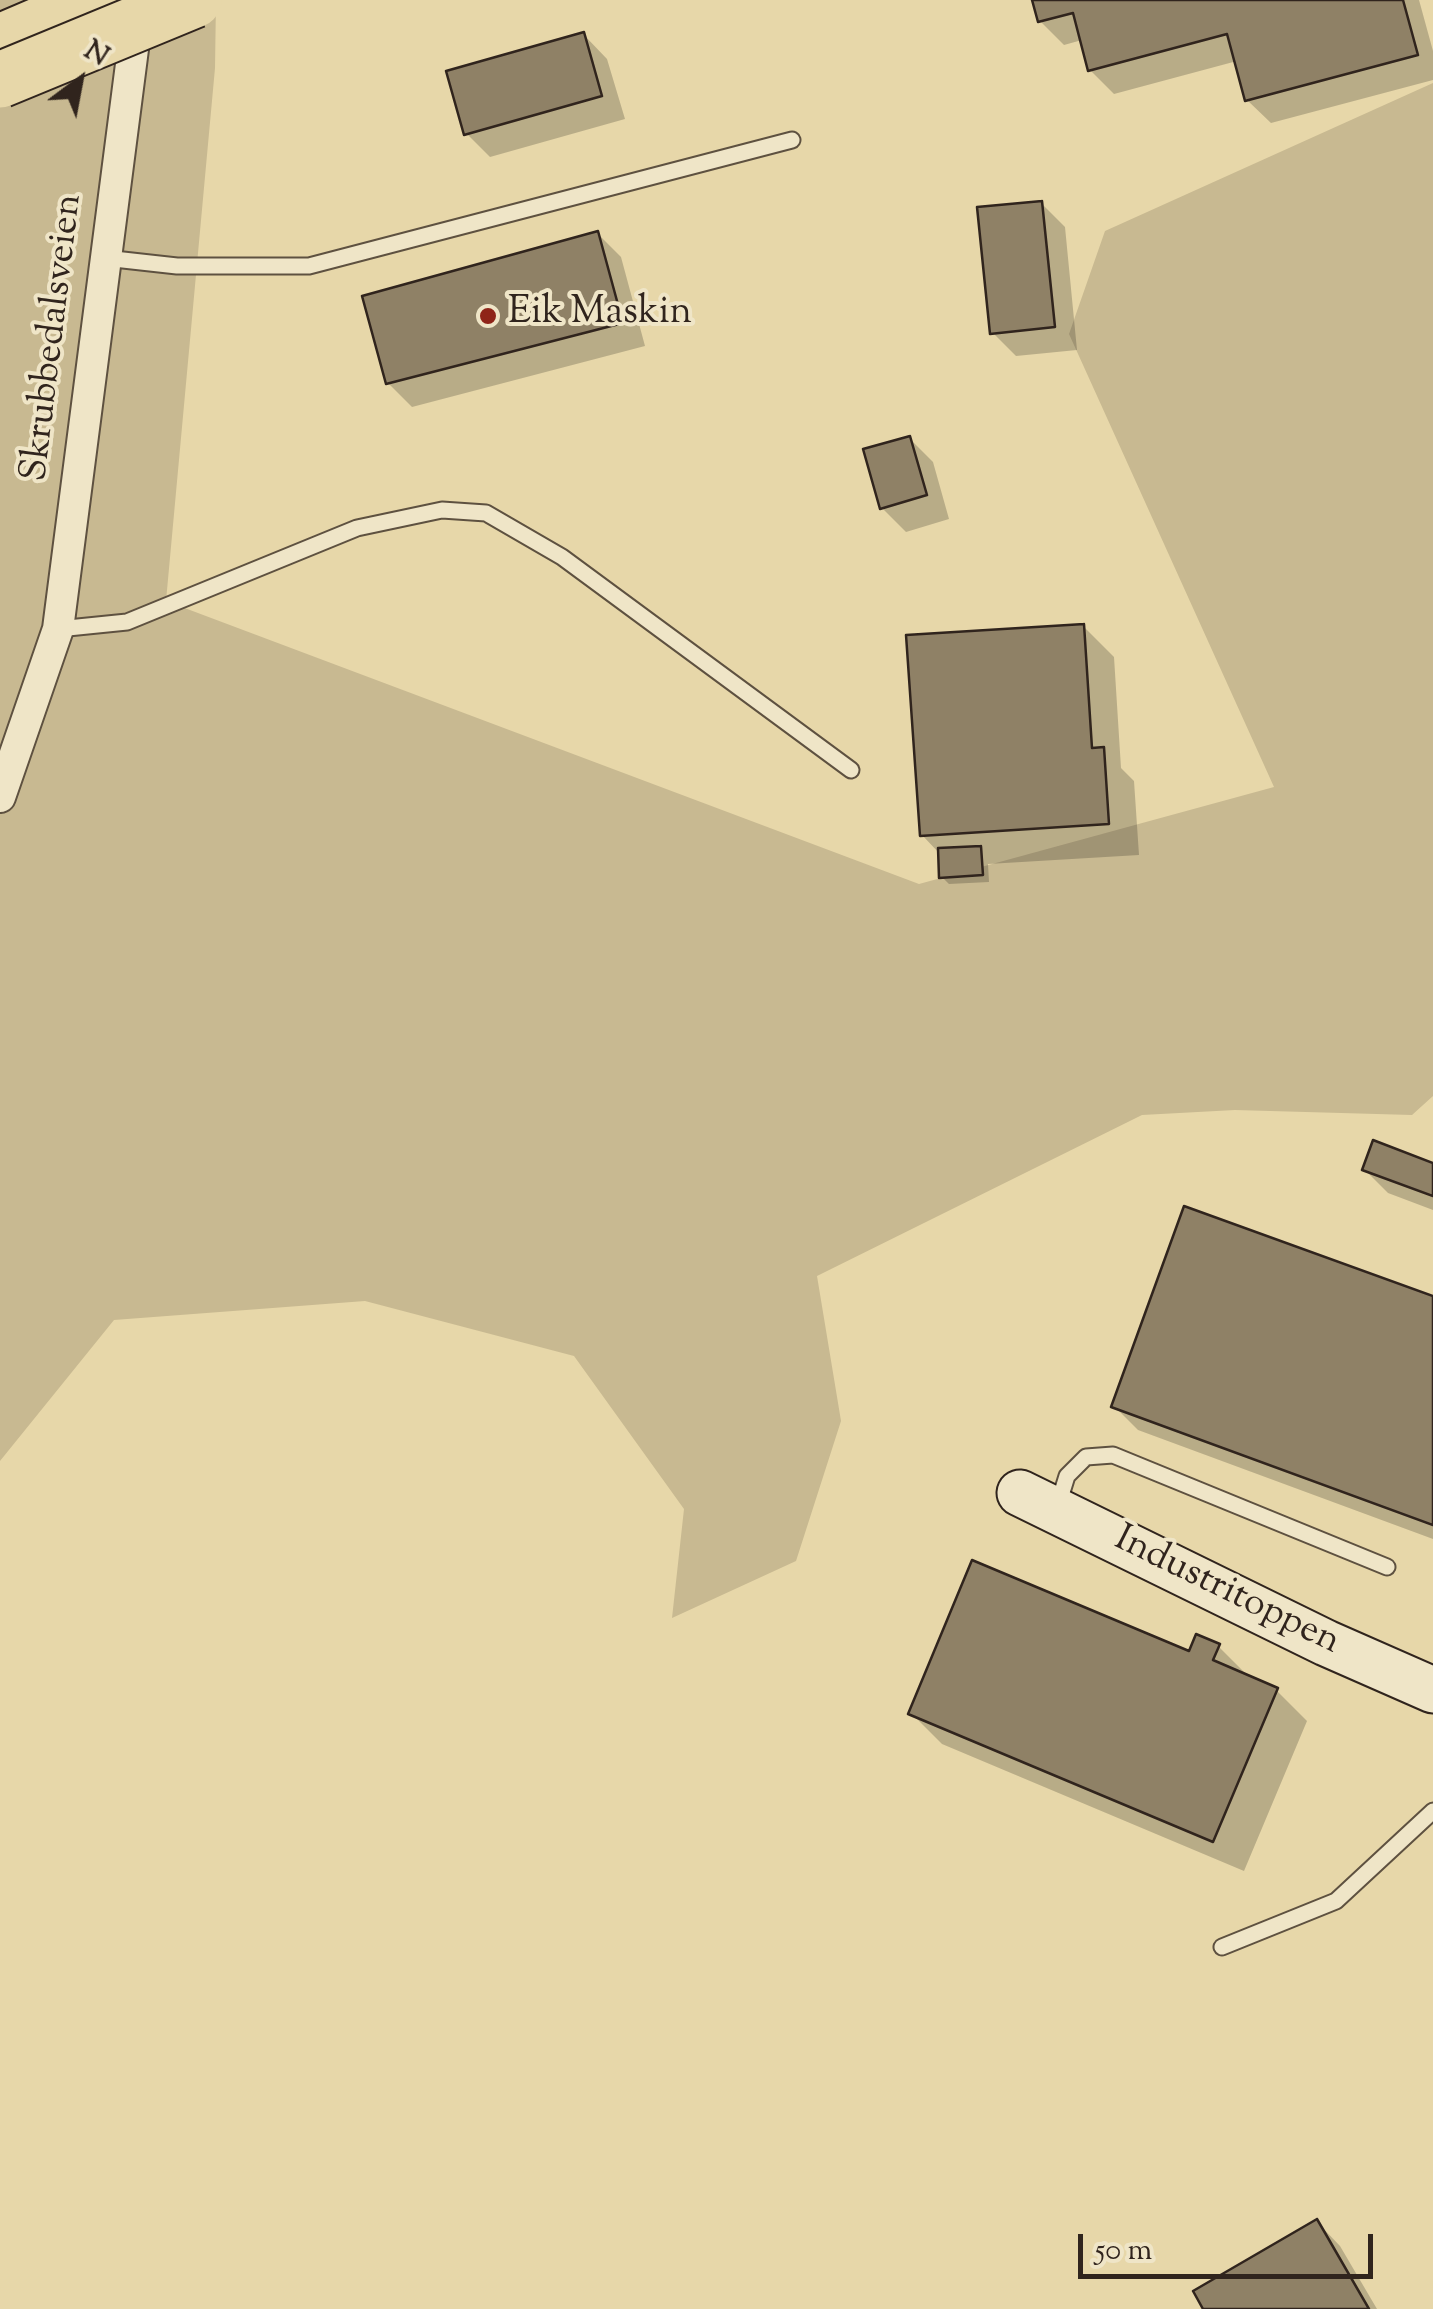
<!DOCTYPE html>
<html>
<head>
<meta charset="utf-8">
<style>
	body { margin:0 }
	#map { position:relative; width:1433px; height:2309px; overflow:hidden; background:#e7d7a9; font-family:"Sorts Mill Goudy",serif }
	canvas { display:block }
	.north { position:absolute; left:30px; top:30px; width:100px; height:100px; -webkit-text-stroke:8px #efe5c7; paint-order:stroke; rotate:32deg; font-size:28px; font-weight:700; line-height:40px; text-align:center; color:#30241d }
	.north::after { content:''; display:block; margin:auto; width:35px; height:45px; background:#30241d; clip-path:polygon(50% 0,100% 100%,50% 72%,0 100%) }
	.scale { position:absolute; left:1078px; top:2234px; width:295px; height:45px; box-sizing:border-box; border:5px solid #30241d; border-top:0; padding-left:12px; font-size:30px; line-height:35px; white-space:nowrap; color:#30241d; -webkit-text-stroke:8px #efe5c7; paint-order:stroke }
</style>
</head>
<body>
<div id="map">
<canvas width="1433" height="2309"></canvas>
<div class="north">N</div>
<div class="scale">50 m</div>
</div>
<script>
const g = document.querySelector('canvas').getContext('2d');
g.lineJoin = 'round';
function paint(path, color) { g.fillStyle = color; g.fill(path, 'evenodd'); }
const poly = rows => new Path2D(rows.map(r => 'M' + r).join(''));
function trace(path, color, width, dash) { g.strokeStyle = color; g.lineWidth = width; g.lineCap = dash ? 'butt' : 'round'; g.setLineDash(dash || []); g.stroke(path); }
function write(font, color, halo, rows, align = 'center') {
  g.font = font + ' "Sorts Mill Goudy",serif'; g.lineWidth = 8; g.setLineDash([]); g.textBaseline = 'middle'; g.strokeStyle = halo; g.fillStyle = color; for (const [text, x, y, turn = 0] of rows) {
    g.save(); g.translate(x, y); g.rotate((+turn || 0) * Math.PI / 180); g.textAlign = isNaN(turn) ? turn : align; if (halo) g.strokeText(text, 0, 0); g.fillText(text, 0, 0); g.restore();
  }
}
const green = poly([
	[0,0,216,0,215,68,166,601,919,884,1274,787,1069,334,1105,231,1433,83,1433,1096,1412,1115,1235,1110,1142,1115,817,1276,841,1421,796,1561,672,1618,684,1509,574,1356,365,1301,114,1320,0,1461]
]);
const shadow = poly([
	[1035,0,1419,0,1433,51,1433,80,1271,123,1247,100,1237,61,1114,94,1090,70,1082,40,1064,45,1040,21],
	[584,35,607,59,625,119,490,157,466,133],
	[1041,203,1065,227,1077,350,1016,356,992,332],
	[597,233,621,257,645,346,412,407,388,383],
	[909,438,933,462,949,519,906,532,882,508],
	[1083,626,1114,657,1121,768,1134,781,1139,855,988,864,989,882,949,884,942,877,940,854,922,835],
	[1433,1165,1433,1210,1388,1193,1364,1169],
	[1433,1299,1433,1539,1138,1430,1114,1406],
	[1218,1646,1249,1677,1276,1690,1307,1721,1244,1871,942,1744,911,1713],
	[1317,2222,1340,2246,1377,2309,1206,2309]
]);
const building = poly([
	[1032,0,1403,0,1418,55,1245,101,1227,34,1088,71,1073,13,1038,22,1032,0],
	[584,32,602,96,464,135,446,71,584,32],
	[1042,201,1055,327,990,334,977,207,1042,201],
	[598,231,623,323,386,384,362,296,598,231],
	[910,436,927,495,880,509,863,449,910,436],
	[1084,624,1092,748,1104,747,1109,824,920,836,906,635,1084,624],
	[981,846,983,875,939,878,938,848,981,846],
	[1373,1140,1433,1163,1433,1196,1362,1170,1373,1140],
	[1184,1206,1433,1296,1433,1525,1111,1407,1184,1206],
	[972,1560,1189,1651,1196,1634,1220,1644,1213,1660,1278,1688,1213,1842,908,1714,972,1560],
	[1317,2219,1369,2309,1203,2309,1193,2291,1317,2219]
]);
const lane = poly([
	[105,258,177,266,309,266,792,140],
	[58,629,127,622,357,528,442,510,486,513,562,557,851,770],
	[1058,1505,1067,1476,1086,1457,1113,1455,1387,1567],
	[1222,1947,1336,1901,1433,1811]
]);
const street = poly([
	[0,797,58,629,137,18]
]);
const secondary = poly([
	[1020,1493,1326,1643,1433,1690]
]);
const highway = poly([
	[0,42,99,0]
]);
const highwayBridge = poly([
	[0,80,194,0]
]);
const markers = [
	[488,316,10,"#8f2418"]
];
const poiNames = [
	["Eik Maskin",508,316]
];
const streetNames = [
	["Skrubbedalsveien",55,338,-83],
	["Industritoppen",1226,1593,26]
];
paint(green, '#c8b991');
paint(shadow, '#0003');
paint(building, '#8f8166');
trace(building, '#30241d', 2.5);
trace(lane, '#5e5140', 19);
trace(street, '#5e5140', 34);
trace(secondary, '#30241d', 49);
trace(highway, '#30241d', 59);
trace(lane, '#efe5c7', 15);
trace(street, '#efe5c7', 30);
trace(secondary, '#efe5c7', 45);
trace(highway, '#e7d7a9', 55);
trace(highwayBridge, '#30241d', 59, []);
trace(highwayBridge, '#e7d7a9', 55);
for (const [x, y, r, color] of markers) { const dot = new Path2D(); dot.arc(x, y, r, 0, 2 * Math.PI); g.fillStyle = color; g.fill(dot); trace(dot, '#efe5c7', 4); }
write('38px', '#30241d', '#efe5c7', poiNames, 'left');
write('38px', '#30241d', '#efe5c7', streetNames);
</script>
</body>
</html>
